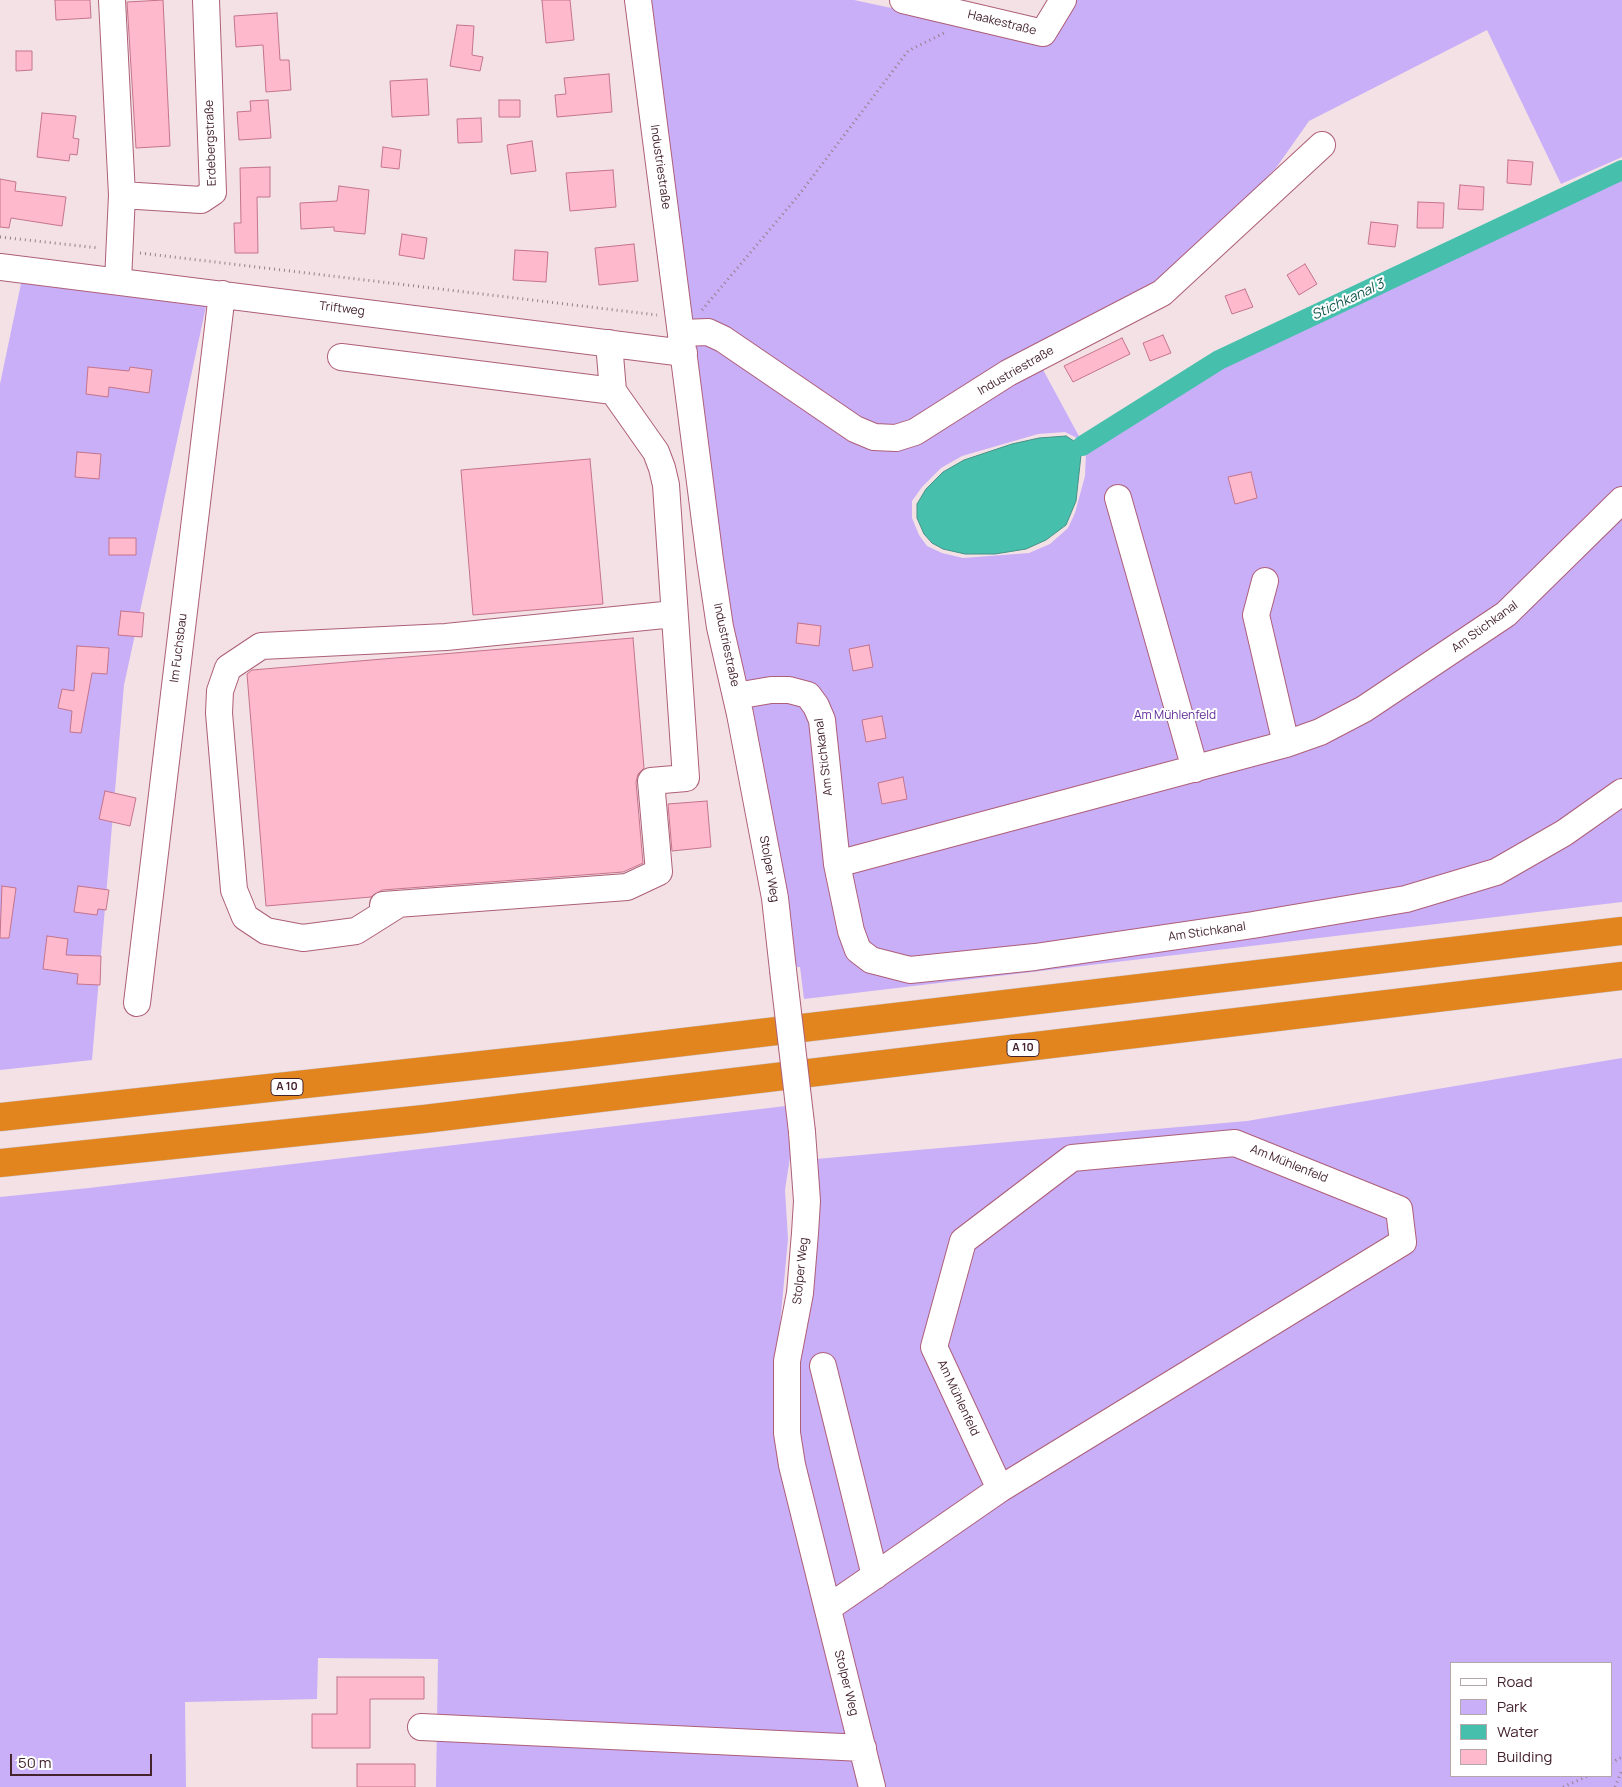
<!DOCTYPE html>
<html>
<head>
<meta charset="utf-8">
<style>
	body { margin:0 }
	#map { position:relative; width:1622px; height:1787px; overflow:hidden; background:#f3e1e5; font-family:Manrope,sans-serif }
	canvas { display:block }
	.legend { position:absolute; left:1450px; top:1662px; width:162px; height:115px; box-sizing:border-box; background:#fff; border:1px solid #b4a7ab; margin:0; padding:6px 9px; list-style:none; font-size:15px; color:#44232d }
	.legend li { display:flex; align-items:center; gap:10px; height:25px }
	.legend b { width:25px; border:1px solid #b4a7ab }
	.scale { position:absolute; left:10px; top:1754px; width:142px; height:22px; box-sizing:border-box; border:2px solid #44232d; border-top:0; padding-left:6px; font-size:15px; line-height:18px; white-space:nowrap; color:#44232d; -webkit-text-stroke:4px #fff; paint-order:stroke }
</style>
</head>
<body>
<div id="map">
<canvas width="1622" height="1787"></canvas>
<ul class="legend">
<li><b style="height:6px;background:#fff"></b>Road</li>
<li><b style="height:14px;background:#c9aef8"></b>Park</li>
<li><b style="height:14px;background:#46c0ad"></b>Water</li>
<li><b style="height:14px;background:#ffb9cc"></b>Building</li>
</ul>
<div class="scale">50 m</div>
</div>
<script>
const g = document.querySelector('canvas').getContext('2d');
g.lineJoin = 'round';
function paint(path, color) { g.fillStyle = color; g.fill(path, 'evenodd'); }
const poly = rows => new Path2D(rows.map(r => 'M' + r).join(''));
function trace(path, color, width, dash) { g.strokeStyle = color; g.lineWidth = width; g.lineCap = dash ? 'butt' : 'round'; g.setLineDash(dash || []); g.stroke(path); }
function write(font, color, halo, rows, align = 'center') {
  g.font = font + ' Manrope,sans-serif'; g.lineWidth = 4; g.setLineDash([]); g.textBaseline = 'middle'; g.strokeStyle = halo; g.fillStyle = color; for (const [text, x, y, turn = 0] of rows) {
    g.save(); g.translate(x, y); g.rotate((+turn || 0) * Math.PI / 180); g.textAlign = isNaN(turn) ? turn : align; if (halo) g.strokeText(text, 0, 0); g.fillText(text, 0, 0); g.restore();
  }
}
const green = poly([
	[648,0,854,0,990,29,1051,29,1070,0,1622,0,1622,157,1561,184,1487,30,1309,121,1276,168,1158,287,1034,353,1081,440,1065,432,1038,434,962,456,941,468,922,487,912,501,912,518,919,535,927,546,942,553,963,558,1029,553,1050,544,1068,528,1075,513,1085,476,1086,453,1093,447,1220,367,1622,177,1622,902,804,999,800,967,789,968,741,691],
	[22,279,207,302,124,685,92,1060,0,1070,0,384],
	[1622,1058,1622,1787,436,1787,438,1659,318,1658,317,1699,185,1702,186,1787,0,1787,0,1197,89,1188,786,1106,791,1151,785,1190,788,1239,777,1357,816,1159,1247,1121],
	[1451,1663,1611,1663,1611,1776,1451,1776]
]);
const water = poly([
	[1066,436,1082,446,1076,501,1066,525,1046,540,1026,549,995,554,965,554,943,549,932,543,924,534,917,518,917,504,926,489,943,472,964,460,1012,444,1039,438,1066,436]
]);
const canal = poly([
	[1082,446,1219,360,1622,170]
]);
const building = poly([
	[55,0,90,0,91,18,56,20,55,0],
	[163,0,170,146,136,148,127,2,163,0],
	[542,0,570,0,574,40,546,43,542,0],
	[277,13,280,60,289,60,291,90,266,92,263,45,236,47,234,16,277,13],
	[457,25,474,26,472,55,483,57,480,71,450,66,457,25],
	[16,51,32,51,32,70,16,71,16,51],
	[609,74,612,112,557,117,555,95,566,94,564,78,609,74],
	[427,79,429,115,392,117,390,81,427,79],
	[268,100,271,138,239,140,237,112,251,111,250,101,268,100],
	[499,100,520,100,520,117,499,117,499,100],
	[42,113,76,116,73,138,79,139,77,155,70,154,69,161,37,157,42,113],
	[481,118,482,142,458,143,457,119,481,118],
	[532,141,536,171,511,174,507,145,532,141],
	[383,147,401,150,399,169,381,167,383,147],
	[1508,160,1533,162,1531,185,1507,183,1508,160],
	[270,167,270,197,257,197,258,253,235,253,234,223,241,223,240,168,270,167],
	[613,170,616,207,570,211,566,173,613,170],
	[0,179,16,182,15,191,66,197,62,226,11,218,9,228,0,227,0,179],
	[1460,185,1484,187,1483,210,1458,209,1460,185],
	[339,186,369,190,365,234,334,231,334,227,301,229,300,203,337,201,339,186],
	[1418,202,1444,203,1443,228,1417,228,1418,202],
	[1371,222,1398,225,1395,247,1368,244,1371,222],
	[402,234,427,238,424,259,399,255,402,234],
	[634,244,638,281,599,285,595,248,634,244],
	[515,250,548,252,546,282,513,280,515,250],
	[1305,264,1317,284,1299,295,1287,275,1305,264],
	[1245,289,1253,307,1232,314,1225,296,1245,289],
	[1163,335,1171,353,1150,361,1143,343,1163,335],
	[1122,338,1130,354,1073,382,1064,366,1122,338],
	[88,367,129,371,130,367,152,370,149,393,109,387,108,397,86,394,88,367],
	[77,452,101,454,99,479,75,477,77,452],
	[590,459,603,604,473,615,461,470,590,459],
	[1251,472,1257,498,1235,504,1228,477,1251,472],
	[109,538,136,538,136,555,109,555,109,538],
	[121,611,144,613,142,637,118,635,121,611],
	[798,623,821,626,819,646,796,643,798,623],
	[633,638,644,768,638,774,636,782,643,863,623,872,382,890,371,897,266,906,247,674,252,670,633,638],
	[869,645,873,667,853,671,849,649,869,645],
	[77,646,109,648,107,674,92,673,81,733,70,732,72,711,58,708,62,689,74,691,77,646],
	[882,716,886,738,866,742,862,720,882,716],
	[903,777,907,799,882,804,878,783,903,777],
	[105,791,136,798,130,826,99,819,105,791],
	[707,801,711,847,672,851,668,804,707,801],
	[2,886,16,888,9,938,0,938,2,886],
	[78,886,109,890,106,910,98,909,97,915,74,912,78,886],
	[47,936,68,939,66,955,101,956,100,985,77,984,78,974,43,969,47,936],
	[337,1677,424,1677,424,1699,370,1699,370,1748,312,1748,312,1714,337,1714,337,1677],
	[357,1764,415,1764,415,1787,357,1787,357,1764]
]);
const path = poly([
	[0,237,99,248],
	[140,253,657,315],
	[702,310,798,196,908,51,944,33],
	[1611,1763,1622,1757],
	[1563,1787,1588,1776],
	[1615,1787,1622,1770]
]);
const minor = poly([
	[112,0,122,195,118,281],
	[638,0,710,560,720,627,740,714,775,898,783,970],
	[903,0,1043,33,1063,0],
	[122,195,201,200,213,192,206,0],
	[0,267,684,353],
	[682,333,708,332,723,339,855,429,874,437,896,438,915,432,1008,373,1162,293,1322,145],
	[341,357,613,391],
	[1118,498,1195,769],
	[1265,581,1256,615,1286,744],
	[736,696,771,690,789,690,808,695,816,706,822,720,837,864,851,931,858,950,871,960,910,970,1035,957,1253,925,1406,899,1496,872,1564,833,1622,792],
	[837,864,1286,744,1320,732,1364,709,1506,614,1622,500],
	[399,904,356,931,303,938,266,931,245,917,234,890,219,713,220,691,228,668,261,646,446,637,674,614],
	[383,905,627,887,659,872,651,781,686,778,666,485,662,468,656,452,613,391,609,343],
	[137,1003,222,294],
	[802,1132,807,1201,805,1233,800,1293,787,1361,787,1433,792,1465,872,1787],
	[823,1366,875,1576],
	[828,1608,1000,1489,934,1347,963,1241,1072,1158,1235,1143,1399,1209,1403,1242,1000,1489],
	[421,1727,863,1748]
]);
const highway = poly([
	[0,1117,574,1055,1622,931],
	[0,1163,424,1119,1622,976]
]);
const minorBridge = poly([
	[783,970,802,1132]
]);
const shields = [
	[1023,1048,32],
	[287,1087,32]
];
const shieldNames = [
	["A 10",1023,1048],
	["A 10",287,1087]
];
const streetNames = [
	["Haakestraße",1002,23,14],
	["Erdebergstraße",211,143,-92],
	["Industriestraße",660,167,82],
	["Triftweg",342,309,7],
	["Industriestraße",1016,371,-30],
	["Am Stichkanal",1485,627,-36],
	["Industriestraße",726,645,78],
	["Im Fuchsbau",179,648,-83],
	["Am Stichkanal",824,757,-97],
	["Stolper Weg",769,869,80],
	["Am Stichkanal",1207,932,-8],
	["Am Mühlenfeld",1289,1164,22],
	["Stolper Weg",801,1271,-84],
	["Am Mühlenfeld",958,1398,65],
	["Stolper Weg",846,1683,76]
];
const parkNames = [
	["Am Mühlenfeld",1175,716]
];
const waterNames = [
	["Stichkanal 3",1348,300,-25]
];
paint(green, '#c9aef8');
paint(water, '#46c0ad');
trace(water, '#459187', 1);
trace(canal, '#46c0ad', 20);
paint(building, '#ffb9cc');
trace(building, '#c4748c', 1);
trace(minor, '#ad5f77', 28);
trace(highway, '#cbc1c4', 29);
trace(path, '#987f86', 3, [1, 4]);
trace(minor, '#fff', 26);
trace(highway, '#e2851f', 28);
trace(minorBridge, '#ad5f77', 28, []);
trace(minorBridge, '#fff', 26);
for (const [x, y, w] of shields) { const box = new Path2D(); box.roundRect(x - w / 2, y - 8.5, w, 17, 4); g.fillStyle = '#fff'; g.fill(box); trace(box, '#44232d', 1); }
write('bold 11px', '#44232d', null, shieldNames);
write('12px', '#44232d', '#fff', streetNames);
write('12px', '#5d2996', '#fff', parkNames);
write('italic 14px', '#13574d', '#fff', waterNames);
</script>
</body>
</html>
